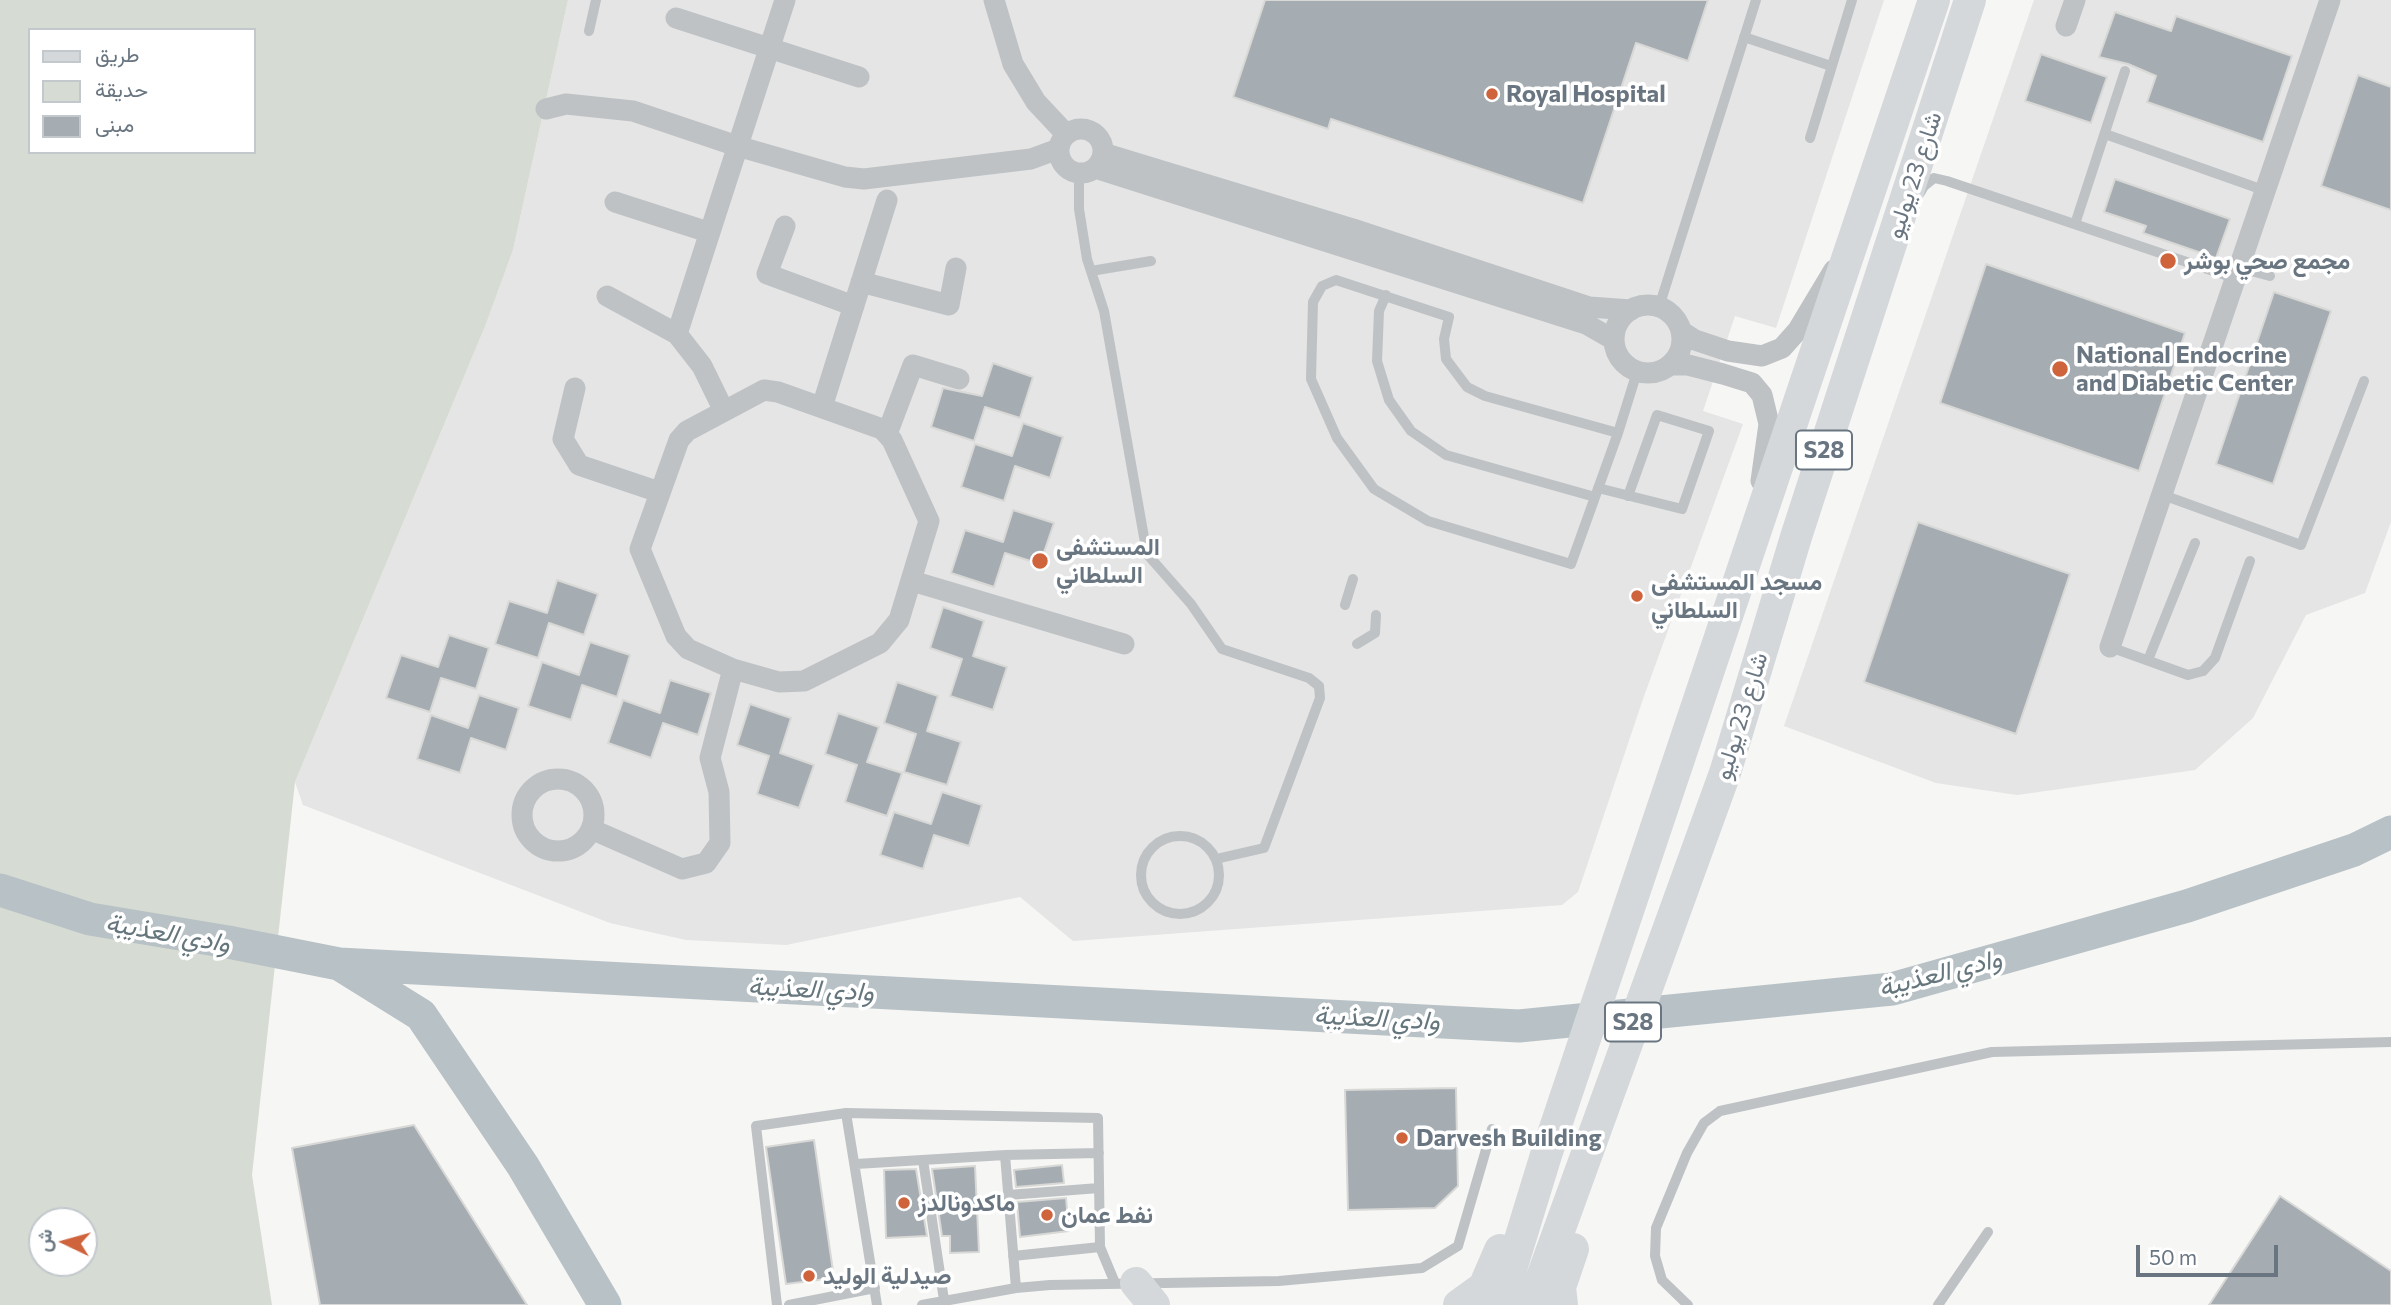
<!DOCTYPE html>
<html>
<head>
<meta charset="utf-8">
<style>
	body { margin:0 }
	#map { position:relative; width:2391px; height:1305px; overflow:hidden; background:#f6f6f4; font-family:Commissioner,Vazirmatn,sans-serif }
	canvas { display:block }
	.legend { position:absolute; left:28px; top:28px; width:228px; height:126px; box-sizing:border-box; background:#fff; border:2px solid #c3c8cd; margin:0; padding:9px 12px; list-style:none; font-size:21px; color:#697681 }
	.legend li { display:flex; align-items:center; gap:14px; height:35px }
	.legend b { width:35px; border:2px solid #c3c8cd }
	.north { position:absolute; left:28px; top:1207px; width:70px; height:70px; box-sizing:border-box; background:#fff; border:2px solid #c3c8cd; border-radius:50%; rotate:275deg; font-size:19px; font-weight:700; line-height:28px; text-align:center; color:#697681 }
	.north::after { content:''; display:block; margin:auto; width:24px; height:32px; background:#ce633c; clip-path:polygon(50% 0,100% 100%,50% 72%,0 100%) }
	.scale { position:absolute; left:2136px; top:1245px; width:142px; height:32px; box-sizing:border-box; border:4px solid #697681; border-top:0; padding-left:9px; font-size:21px; line-height:24px; white-space:nowrap; color:#697681; -webkit-text-stroke:5px #fff; paint-order:stroke }
</style>
</head>
<body>
<div id="map">
<canvas width="2391" height="1305"></canvas>
<ul class="legend">
<li><b style="height:9px;background:#d5d8db"></b>طريق</li>
<li><b style="height:19px;background:#d6dbd3"></b>حديقة</li>
<li><b style="height:19px;background:#a6adb2"></b>مبنى</li>
</ul>
<div class="north">ش</div>
<div class="scale">50 m</div>
</div>
<script>
const g = document.querySelector('canvas').getContext('2d');
g.lineJoin = 'round';
function paint(path, color) { g.fillStyle = color; g.fill(path, 'evenodd'); }
const poly = rows => new Path2D(rows.map(r => 'M' + r).join(''));
function trace(path, color, width, dash) { g.strokeStyle = color; g.lineWidth = width; g.lineCap = dash ? 'butt' : 'round'; g.setLineDash(dash || []); g.stroke(path); }
function write(font, color, halo, rows, align = 'center') {
  g.font = font + ' Commissioner,Vazirmatn,sans-serif'; g.lineWidth = 7; g.setLineDash([]); g.textBaseline = 'middle'; g.strokeStyle = halo; g.fillStyle = color; for (const [text, x, y, turn = 0] of rows) {
    g.save(); g.translate(x, y); g.rotate((+turn || 0) * Math.PI / 180); g.textAlign = isNaN(turn) ? turn : align; if (halo) g.strokeText(text, 0, 0); g.fillText(text, 0, 0); g.restore();
  }
}
const built = poly([
	[568,0,1884,0,1776,328,1735,316,1703,411,1743,424,1643,699,1578,892,1562,905,1073,941,1020,897,786,945,686,940,610,923,303,805,295,782,486,324,513,250],
	[2034,0,2391,0,2391,522,2365,593,2306,615,2253,718,2195,770,2017,795,1936,783,1784,726]
]);
const green = poly([
	[0,0,568,0,513,250,486,324,295,782,252,1175,272,1305,0,1305],
	[30,30,254,30,254,152,30,152],
	[42,1221,84,1221,84,1263,42,1263]
]);
const river = poly([
	[0,890,90,919,228,942,339,964,421,1015,523,1166,605,1305],
	[339,964,1519,1026,1892,989,2187,906,2354,850,2391,832]
]);
const building = poly([
	[1265,0,1708,0,1688,61,1636,43,1583,203,1331,119,1328,129,1233,97,1265,0],
	[2115,12,2171,31,2176,16,2292,56,2263,142,2147,102,2156,76,2128,64,2099,57,2115,12],
	[2041,54,2107,77,2091,123,2025,101,2041,54],
	[2358,75,2391,87,2391,210,2321,186,2358,75],
	[2115,179,2230,219,2216,258,2143,233,2146,226,2104,212,2115,179],
	[1986,264,2185,333,2139,471,1940,403,1986,264],
	[2274,292,2331,311,2273,484,2216,464,2274,292],
	[993,363,1033,377,1020,418,985,407,974,441,931,427,943,388,982,396,993,363],
	[1023,423,1063,437,1050,478,1015,466,1004,501,961,487,975,444,1012,456,1023,423],
	[1013,510,1054,523,1040,564,1005,553,994,587,951,573,965,530,1003,542,1013,510],
	[1918,522,2070,574,2016,734,1864,682,1918,522],
	[557,580,598,594,584,635,549,623,538,658,495,644,509,601,547,613,557,580],
	[943,607,984,621,973,656,1007,667,993,710,950,696,962,659,930,648,943,607],
	[449,635,489,648,476,689,441,678,430,712,386,698,401,655,438,667,449,635],
	[590,642,630,655,617,697,582,685,571,720,528,706,542,662,579,675,590,642],
	[670,680,711,693,698,735,663,723,651,758,608,743,623,700,660,713,670,680],
	[897,682,938,696,927,731,961,742,947,785,904,772,916,734,884,723,897,682],
	[479,695,519,708,506,750,471,738,460,773,417,759,431,715,468,728,479,695],
	[750,704,791,718,780,753,814,765,799,808,757,794,769,756,737,745,750,704],
	[838,713,879,727,867,762,902,773,887,816,845,802,857,765,825,754,838,713],
	[942,792,982,805,969,846,934,835,923,869,880,855,894,812,931,824,942,792],
	[1456,1088,1458,1186,1435,1208,1348,1210,1345,1090,1456,1088],
	[414,1125,527,1305,320,1305,292,1148,414,1125],
	[814,1140,834,1278,786,1284,766,1147,814,1140],
	[1062,1165,1064,1183,1016,1187,1014,1170,1062,1165],
	[975,1166,979,1252,950,1253,950,1236,942,1236,932,1169,975,1166],
	[916,1169,927,1236,886,1238,884,1170,916,1169],
	[2280,1196,2391,1271,2391,1305,2209,1305,2280,1196],
	[1066,1198,1069,1231,1020,1237,1017,1202,1066,1198]
]);
const lane = poly([
	[589,31,596,0],
	[1744,37,1831,66],
	[2105,134,2266,191],
	[1810,138,1852,0],
	[1079,173,1079,209,1087,259,1104,311,1147,554,1191,604,1222,649,1309,678,1319,686,1320,698,1264,848,1216,859],
	[1920,193,1924,186,1934,178,1947,181,2237,279],
	[2075,224,2125,71],
	[2240,268,2270,276],
	[1091,271,1151,261],
	[1386,295,1379,311,1377,361,1389,400,1411,431,1446,455,1595,497],
	[1659,307,1756,0],
	[1618,433,1485,396,1467,387,1446,359,1444,339,1449,317,1336,280,1322,286,1313,302,1311,379,1337,438,1374,489,1428,521,1571,564,1618,433,1637,372],
	[1598,488,1682,509,1709,431,1657,415,1628,496],
	[2163,495,2301,545,2364,381],
	[1345,605,1353,579],
	[1357,644,1375,633,1376,615],
	[2110,647,2188,675,2203,671,2215,658,2250,561],
	[2148,660,2195,543],
	'1141 875a39 39 0 1 1 78 0a39 39 0 1 1-78 0Z',
	[846,1113,1098,1118,1100,1247,1115,1283],
	[923,1160,944,1300],
	[856,1164,1005,1155],
	[1008,1195,1099,1188],
	[1013,1256,1100,1247],
	[1016,1288,1005,1155,1099,1153],
	[777,1305,756,1126,846,1113,877,1305],
	[789,1305,875,1288],
	[922,1305,1016,1288,1050,1285,1279,1281,1422,1268,1458,1246,1492,1129],
	[1688,1305,1662,1280,1655,1256,1656,1228,1687,1153,1704,1123,1720,1111,1992,1052,2391,1042],
	[1938,1305,1988,1232]
]);
const street = poly([
	[994,0,1013,64,1036,102,1066,134],
	[676,18,859,77],
	[2066,26,2075,0],
	[546,109,566,104,633,111,737,146,845,177,864,179,1031,159,1058,149],
	'1059 151a22 22 0 1 1 44 0a22 22 0 1 1-44 0Z',
	[1103,153,1353,229,1589,307,1631,310],
	[1095,168,1586,324,1614,340],
	[615,202,708,232],
	[785,226,767,274,854,306],
	[861,282,949,305,956,268],
	[607,296,677,334,702,366,724,411],
	'1614 339a34 34 0 1 1 68 0a34 34 0 1 1-68 0Z',
	[1681,331,1695,340,1728,351,1762,356,1782,348,1798,330,1834,270],
	[677,334,785,0],
	[1670,365,1688,365,1723,374,1752,383,1762,395,1769,424,1761,481],
	[575,388,563,439,579,465,659,492],
	[764,390,778,392,882,429,892,440,929,521,899,620,880,643,804,681,779,682,733,669,688,649,676,636,640,549,679,440,687,431,764,390],
	[822,407,887,200],
	[887,434,913,365,959,379],
	[912,581,1124,644],
	[2110,647,2330,0],
	'522 815a36 36 0 1 1 72 0a36 36 0 1 1-72 0Z',
	[591,829,682,869,706,863,720,843,719,792,710,758,733,669]
]);
const primary = poly([
	[1136,1283,1154,1305],
	[1459,1305,1484,1287,1500,1250],
	[1500,1305,1546,1155,1934,0],
	[1532,1305,1725,773,1796,537,1970,0],
	[1562,1305,1560,1287,1573,1249]
]);
const markers = [
	[1492,94,7,"#ce633c"],
	[2168,261,9,"#ce633c"],
	[2060,369,9,"#ce633c"],
	[1040,561,9,"#ce633c"],
	[1637,596,7,"#ce633c"],
	[1402,1138,7,"#ce633c"],
	[904,1203,7,"#ce633c"],
	[1047,1215,7,"#ce633c"],
	[809,1276,7,"#ce633c"]
];
const shields = [
	[1824,450,56],
	[1633,1022,56]
];
const shieldNames = [
	["S28",1824,450],
	["S28",1633,1022]
];
const poiNames = [
	["Royal Hospital",1506,94],
	["مجمع صحي بوشر",2184,261],
	["National Endocrine",2076,355],
	["and Diabetic Center",2076,383],
	["المستشفى",1056,547],
	["السلطاني",1056,575],
	["مسجد المستشفى",1651,582],
	["السلطاني",1651,610],
	["Darvesh Building",1416,1138],
	["ماكدونالدز",918,1203],
	["نفط عمان",1061,1215],
	["صيدلية الوليد",823,1276]
];
const streetNames = [
	["شارع 23 يوليو",1914,175,-72],
	["شارع 23 يوليو",1741,716,-73]
];
const waterNames = [
	["وادي العذيبة",168,933,10],
	["وادي العذيبة",1940,973,-14],
	["وادي العذيبة",811,989,3],
	["وادي العذيبة",1377,1018,3]
];
paint(built, '#e4e5e4');
paint(green, '#d6dbd3');
trace(river, '#b8c1c5', 33);
paint(building, '#a6adb2');
trace(building, '#d8d8d6', 2);
trace(lane, '#bec2c5', 10);
trace(street, '#bec2c5', 21);
trace(primary, '#d5d8db', 32);
for (const [x, y, r, color] of markers) { const dot = new Path2D(); dot.arc(x, y, r, 0, 2 * Math.PI); g.fillStyle = color; g.fill(dot); trace(dot, '#fff', 2.5); }
for (const [x, y, w] of shields) { const box = new Path2D(); box.roundRect(x - w / 2, y - 19.5, w, 39, 5); g.fillStyle = '#fff'; g.fill(box); trace(box, '#697681', 2); }
write('bold 23px', '#697681', null, shieldNames);
write('bold 24px', '#697681', '#fff', poiNames, 'left');
write('24px', '#697681', '#fff', streetNames);
write('italic 26px', '#65767d', '#fff', waterNames);
</script>
</body>
</html>
